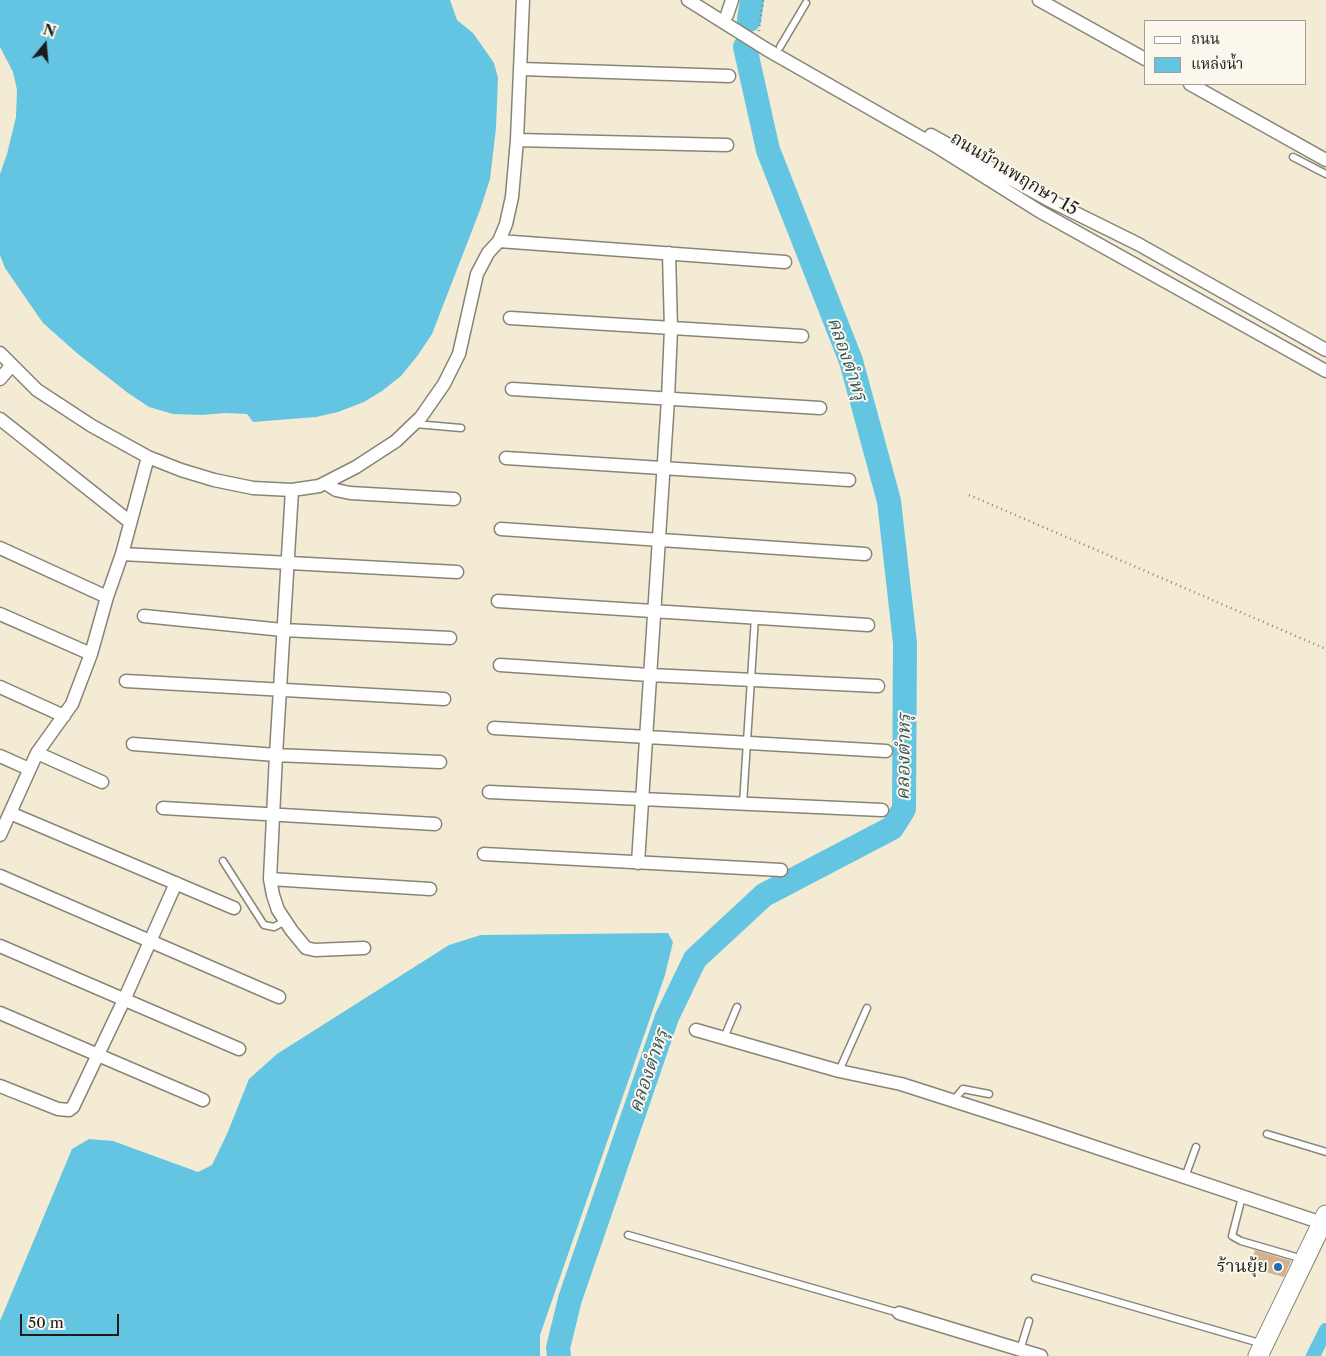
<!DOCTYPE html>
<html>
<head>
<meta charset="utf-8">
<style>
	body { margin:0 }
	#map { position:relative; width:1326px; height:1356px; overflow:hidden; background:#f4ebd4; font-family:"Libre Caslon Text","Noto Serif Thai",serif }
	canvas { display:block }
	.legend { position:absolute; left:1144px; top:20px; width:162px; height:65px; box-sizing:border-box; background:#fbf7ec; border:1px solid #a29f99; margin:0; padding:6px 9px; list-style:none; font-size:15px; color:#1c1c1c }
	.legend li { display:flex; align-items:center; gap:10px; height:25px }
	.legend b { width:25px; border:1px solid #a29f99 }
	.north { position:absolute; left:20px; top:20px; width:50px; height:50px; -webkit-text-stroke:4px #fbf7ec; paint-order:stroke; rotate:17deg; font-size:14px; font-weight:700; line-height:20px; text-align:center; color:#1c1c1c }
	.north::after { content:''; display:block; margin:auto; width:18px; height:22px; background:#1c1c1c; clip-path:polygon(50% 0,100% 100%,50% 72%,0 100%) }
	.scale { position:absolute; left:20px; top:1314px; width:99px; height:22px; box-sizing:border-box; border:2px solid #1c1c1c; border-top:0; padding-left:6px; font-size:15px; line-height:18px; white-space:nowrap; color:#1c1c1c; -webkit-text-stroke:4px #fbf7ec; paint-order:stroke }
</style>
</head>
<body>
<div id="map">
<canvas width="1326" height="1356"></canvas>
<ul class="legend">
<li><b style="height:6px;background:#fff"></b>ถนน</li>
<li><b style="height:14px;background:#63c5e1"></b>แหล่งน้ำ</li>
</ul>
<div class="north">N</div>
<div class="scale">50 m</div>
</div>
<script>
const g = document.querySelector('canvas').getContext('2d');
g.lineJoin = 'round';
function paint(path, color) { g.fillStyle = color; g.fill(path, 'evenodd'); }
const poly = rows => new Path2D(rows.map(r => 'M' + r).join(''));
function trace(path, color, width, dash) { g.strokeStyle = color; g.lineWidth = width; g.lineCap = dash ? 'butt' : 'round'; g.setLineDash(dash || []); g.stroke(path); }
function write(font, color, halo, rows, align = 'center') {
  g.font = font + ' "Libre Caslon Text","Noto Serif Thai",serif'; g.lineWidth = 4; g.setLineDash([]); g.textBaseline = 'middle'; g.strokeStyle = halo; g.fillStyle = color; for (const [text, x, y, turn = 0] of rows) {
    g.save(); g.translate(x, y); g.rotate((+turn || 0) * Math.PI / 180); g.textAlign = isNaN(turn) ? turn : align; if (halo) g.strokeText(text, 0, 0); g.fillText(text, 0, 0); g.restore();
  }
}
const water = poly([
	[0,0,450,0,457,20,473,33,494,63,498,78,496,128,490,179,480,210,432,334,418,355,401,376,382,391,364,402,338,412,316,417,253,422,247,414,225,413,202,415,173,414,149,407,128,393,78,354,43,323,5,268,0,255,0,174,7,154,16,117,17,90,13,72,0,47],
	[668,933,673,942,665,975,540,1335,540,1356,0,1356,0,1321,72,1149,89,1139,113,1141,198,1172,212,1165,227,1134,249,1079,277,1054,449,945,481,935]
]);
const canal = poly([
	[1313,1356,1326,1330]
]);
const river = poly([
	[749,20,752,0],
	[559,1356,558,1348,570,1299,667,1017,695,959,764,895,892,828,904,809,905,643,889,501,851,361,768,150,745,47]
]);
const building = poly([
	[1255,1250,1291,1261,1284,1277,1250,1268]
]);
const path = poly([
	[759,31,763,0],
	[969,495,1326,649]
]);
const service = poly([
	[780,47,806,3],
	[1293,157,1326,174],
	[415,424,461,428],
	[743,804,755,617],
	[223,861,264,925,274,927,285,921],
	[724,1038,737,1007],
	[839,1071,867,1008],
	[953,1101,963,1089,989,1094],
	[1267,1134,1326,1152],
	[1185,1177,1196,1147],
	[1242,1197,1232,1236,1241,1241,1303,1259],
	[628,1235,899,1313],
	[1035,1278,1263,1344],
	[1020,1350,1029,1321]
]);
const minor = poly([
	[688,0,766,49,934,145,1039,211,1326,371],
	[1039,0,1145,59],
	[727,15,732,0],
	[521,69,729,76],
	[1190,84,1326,160],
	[931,135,1047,199,1138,244,1326,350],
	[517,140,727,145],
	[499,241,785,262],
	[510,318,802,336],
	[0,353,37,390,92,426,148,457,181,470,214,480,253,488,292,490,319,486,356,467,396,441,421,417,444,384,459,354,477,274,488,253,499,241,506,224,512,197,517,140,523,0],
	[0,379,11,366],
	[512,389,820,408],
	[0,419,130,522],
	[506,458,849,480],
	[325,483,336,490,350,493,454,499],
	[292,490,276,755,270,879,273,895,278,910,292,931,306,948,315,950,364,948],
	[501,529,865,554],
	[0,548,107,597],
	[122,554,457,572],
	[498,601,868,625],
	[0,614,91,654],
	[144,616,283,630,450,638],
	[500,665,650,675,878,686],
	[126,681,444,699],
	[0,687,64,716],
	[494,728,886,751],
	[133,744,276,755,440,762],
	[37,753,102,782],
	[0,756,29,769],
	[489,792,882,810],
	[163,808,435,824],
	[10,813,234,908],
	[0,835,37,753,72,704,91,654,107,597,122,554,148,457],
	[484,854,781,870],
	[638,863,668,399,671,329,669,253],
	[0,876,279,997],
	[270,879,430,889],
	[0,946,239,1049],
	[0,1013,203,1100],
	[696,1030,839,1071,901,1084,1029,1125,1322,1223],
	[0,1086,58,1109,69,1110,73,1107,124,1000,176,883],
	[899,1313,1041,1356]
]);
const primary = poly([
	[1258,1356,1326,1215]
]);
const markers = [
	[1278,1267,5,"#1f6fb2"]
];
const streetNames = [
	["ถนนบ้านพฤกษา 15",1014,174,31]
];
const poiNames = [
	["ร้านยุ้ย",1268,1267]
];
const waterNames = [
	["คลองตำหรุ",847,359,71],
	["คลองตำหรุ",904,757,-89],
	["คลองตำหรุ",649,1071,-71]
];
paint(water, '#63c5e1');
trace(canal, '#63c5e1', 14);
trace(river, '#63c5e1', 24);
paint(building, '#d3b18c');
trace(service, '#888478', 9);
trace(minor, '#888478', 15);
trace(primary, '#888478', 21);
trace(path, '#888478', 2.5, [1, 4]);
trace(service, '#fff', 6);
trace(minor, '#fff', 12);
trace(primary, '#fff', 19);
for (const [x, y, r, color] of markers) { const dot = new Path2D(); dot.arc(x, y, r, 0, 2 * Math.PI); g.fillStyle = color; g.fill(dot); trace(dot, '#fbf7ec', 2); }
write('18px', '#1c1c1c', '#fbf7ec', streetNames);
write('18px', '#1c1c1c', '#fbf7ec', poiNames, 'right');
write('italic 19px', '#355761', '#fbf7ec', waterNames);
</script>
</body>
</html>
